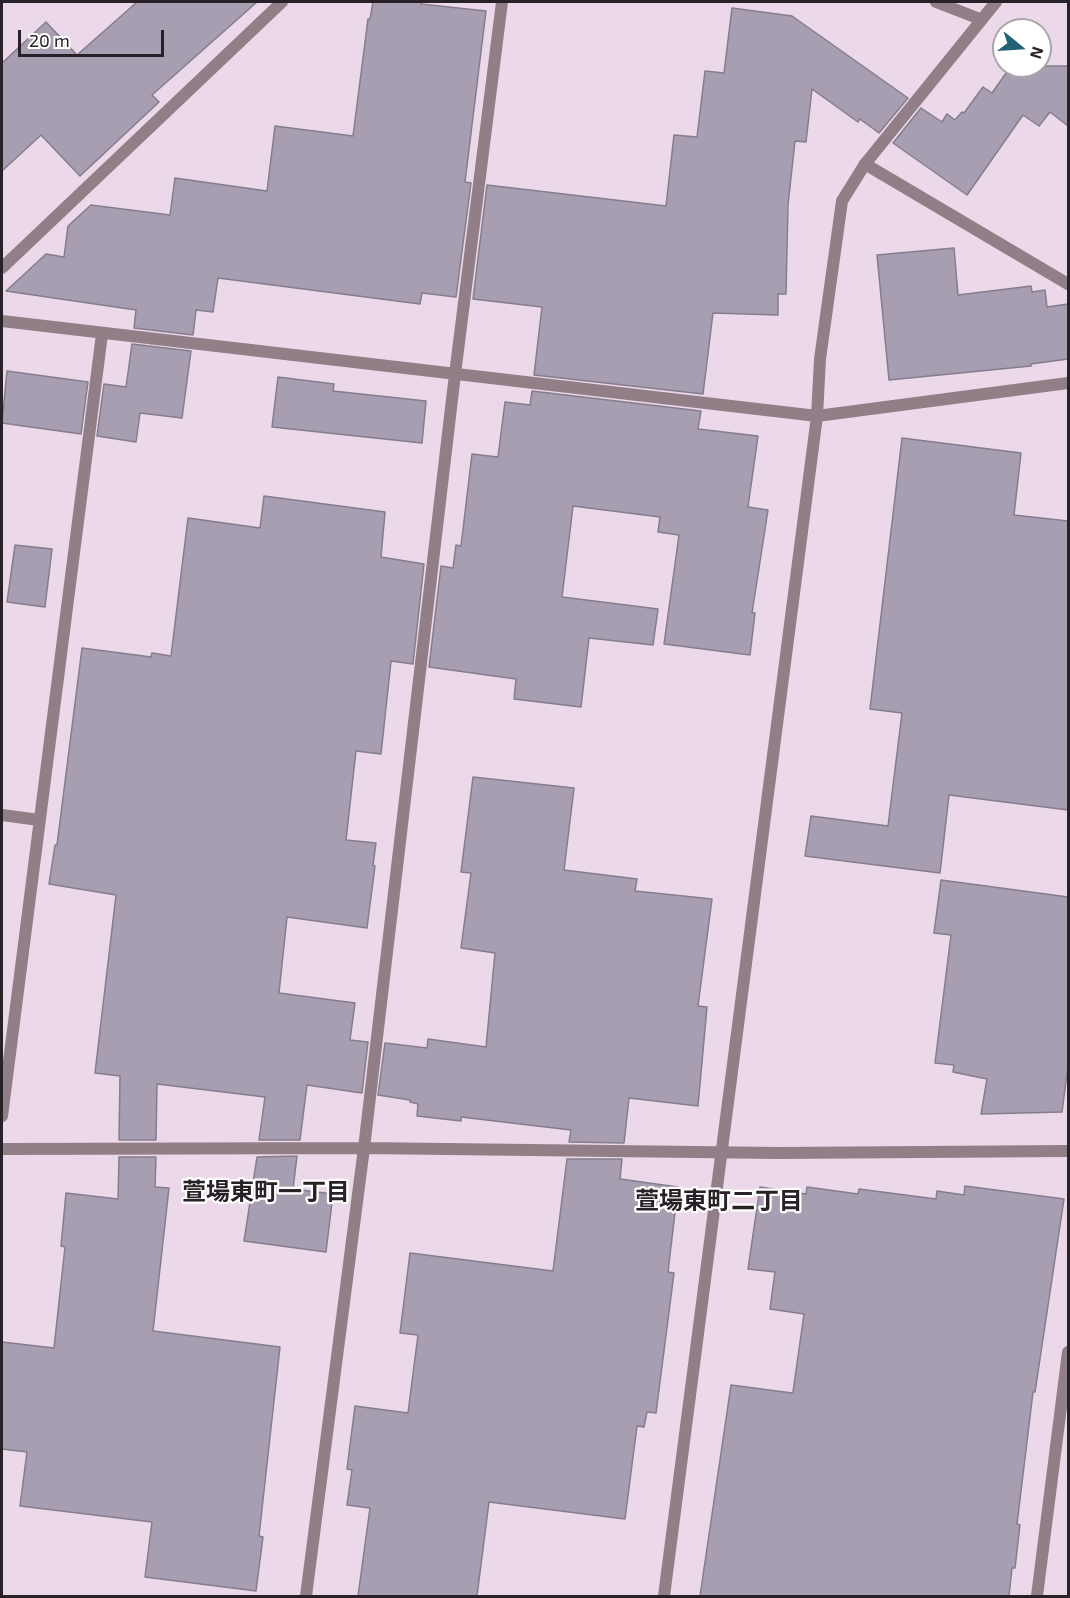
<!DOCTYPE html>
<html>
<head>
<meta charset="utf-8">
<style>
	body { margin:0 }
	#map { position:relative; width:1070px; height:1598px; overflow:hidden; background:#ebd8e9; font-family:"Exo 2",sans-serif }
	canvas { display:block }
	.frame { position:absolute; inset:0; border:3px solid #282127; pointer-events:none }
	.north { position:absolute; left:992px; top:18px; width:60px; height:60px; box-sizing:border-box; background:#fff; border:2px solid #a9a6a9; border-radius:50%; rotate:108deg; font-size:16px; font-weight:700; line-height:24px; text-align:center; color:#282127 }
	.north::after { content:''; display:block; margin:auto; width:21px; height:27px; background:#226377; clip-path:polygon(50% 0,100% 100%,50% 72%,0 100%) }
	.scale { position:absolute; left:18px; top:30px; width:146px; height:27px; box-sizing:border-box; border:3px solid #282127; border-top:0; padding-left:8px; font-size:18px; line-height:21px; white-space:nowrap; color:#282127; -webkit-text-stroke:4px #fff; paint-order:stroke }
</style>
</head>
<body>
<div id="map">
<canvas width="1070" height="1598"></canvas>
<div class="frame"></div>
<div class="north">N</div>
<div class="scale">20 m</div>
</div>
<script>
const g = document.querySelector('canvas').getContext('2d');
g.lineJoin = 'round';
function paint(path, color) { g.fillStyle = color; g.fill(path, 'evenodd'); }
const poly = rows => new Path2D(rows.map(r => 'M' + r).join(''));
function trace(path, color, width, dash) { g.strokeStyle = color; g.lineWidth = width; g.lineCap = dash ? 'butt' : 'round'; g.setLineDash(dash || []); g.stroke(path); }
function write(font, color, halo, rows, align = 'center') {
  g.font = font + ' "Exo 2","Noto Sans JP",sans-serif'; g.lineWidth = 4.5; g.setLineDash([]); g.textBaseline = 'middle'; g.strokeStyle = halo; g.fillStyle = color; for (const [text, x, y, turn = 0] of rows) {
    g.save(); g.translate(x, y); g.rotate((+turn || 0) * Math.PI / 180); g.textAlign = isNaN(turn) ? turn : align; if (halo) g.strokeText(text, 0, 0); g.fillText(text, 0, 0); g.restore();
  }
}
const building = poly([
	[137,2,257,2,152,95,159,102,80,176,41,135,2,171,2,63,46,22,77,55,137,2],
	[373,2,421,2,421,4,486,11,465,182,471,183,456,297,422,293,420,304,218,278,213,312,196,310,193,335,134,328,136,310,6,291,46,254,64,257,68,226,91,205,170,215,175,178,267,191,275,126,353,136,368,19,370,19,373,2],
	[732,8,792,16,908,98,879,133,860,119,858,122,812,89,806,142,795,141,788,205,786,294,778,294,778,315,713,313,703,394,534,375,542,307,473,299,487,185,666,206,674,135,697,137,705,71,724,73,732,8],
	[1011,66,1068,66,1068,126,1050,112,1039,126,1023,115,967,195,893,143,921,108,942,122,947,114,955,120,962,112,964,113,983,87,992,93,1011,66],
	[954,248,958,295,1031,286,1032,292,1045,290,1047,307,1068,304,1068,359,1031,364,1031,366,889,380,877,255,954,248],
	[132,344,191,351,182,418,140,413,136,442,97,436,104,384,126,387,132,344],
	[7,371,88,382,81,434,2,423,7,371],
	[278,377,334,384,333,391,426,401,422,443,272,427,278,377],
	[532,391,701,411,698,429,758,436,748,507,768,510,752,613,755,613,750,655,664,644,679,535,658,532,660,517,573,506,562,597,658,609,653,645,589,638,581,707,514,699,516,679,429,667,441,566,453,568,456,545,461,546,472,454,498,457,505,402,530,405,532,391],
	[902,438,1021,453,1014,515,1068,521,1068,810,949,795,940,873,805,856,811,816,888,826,902,713,870,709,902,438],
	[264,496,385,512,381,557,424,564,413,664,391,661,381,754,356,751,346,840,376,843,373,865,375,866,367,928,287,917,279,993,355,1003,350,1040,368,1042,362,1093,307,1085,300,1140,259,1140,265,1097,157,1084,156,1140,119,1140,120,1076,95,1073,116,895,49,884,55,845,57,845,82,648,151,657,152,653,171,656,188,518,260,528,264,496],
	[15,545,52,549,45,607,7,602,15,545],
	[473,777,574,788,564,870,637,879,635,891,712,899,698,1006,707,1007,698,1106,629,1098,624,1143,569,1142,571,1130,461,1117,461,1121,417,1116,418,1104,410,1102,410,1100,378,1095,385,1043,427,1048,428,1039,486,1047,495,953,461,948,471,873,461,872,473,777],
	[941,880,1068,897,1068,1066,1062,1112,981,1114,987,1079,953,1072,954,1065,935,1063,951,935,934,933,941,880],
	[297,1156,293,1189,333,1194,326,1252,244,1241,257,1157,297,1156],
	[119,1157,156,1157,155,1187,169,1188,153,1331,280,1347,259,1536,263,1537,256,1591,145,1577,152,1522,20,1506,27,1452,2,1449,2,1342,54,1348,65,1247,61,1246,66,1193,118,1199,119,1157],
	[567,1159,622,1159,620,1179,678,1187,668,1272,674,1273,656,1413,647,1412,644,1427,637,1426,625,1519,489,1502,477,1596,358,1596,370,1508,347,1505,352,1470,347,1469,355,1406,408,1413,418,1335,400,1333,410,1253,553,1271,567,1159],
	[965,1186,1064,1199,1035,1392,1033,1392,1017,1524,1020,1525,1015,1568,1012,1568,1009,1596,700,1596,731,1385,792,1393,793,1392,804,1314,770,1309,775,1272,748,1269,760,1187,806,1194,807,1187,858,1194,859,1189,936,1199,937,1191,964,1195,965,1186]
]);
const lane = poly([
	[865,164,1068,284]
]);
const street = poly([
	[936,2,980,19],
	[2,268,282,2],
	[2,321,817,416,1068,383],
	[2,815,39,820],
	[2,1116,102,334],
	[2,1149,364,1148,778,1153,1068,1151],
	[306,1596,364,1148,455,374,502,2],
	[664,1596,817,416,820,359,842,201,865,164,996,2],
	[1037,1596,1068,1352]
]);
const neighbourhoodNames = [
	["萱場東町一丁目",266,1192],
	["萱場東町二丁目",719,1201]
];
paint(building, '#a89eb1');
trace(building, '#857c8e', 1.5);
trace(lane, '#927e86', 12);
trace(street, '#927e86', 12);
write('bold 24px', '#282127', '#fff', neighbourhoodNames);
</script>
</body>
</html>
